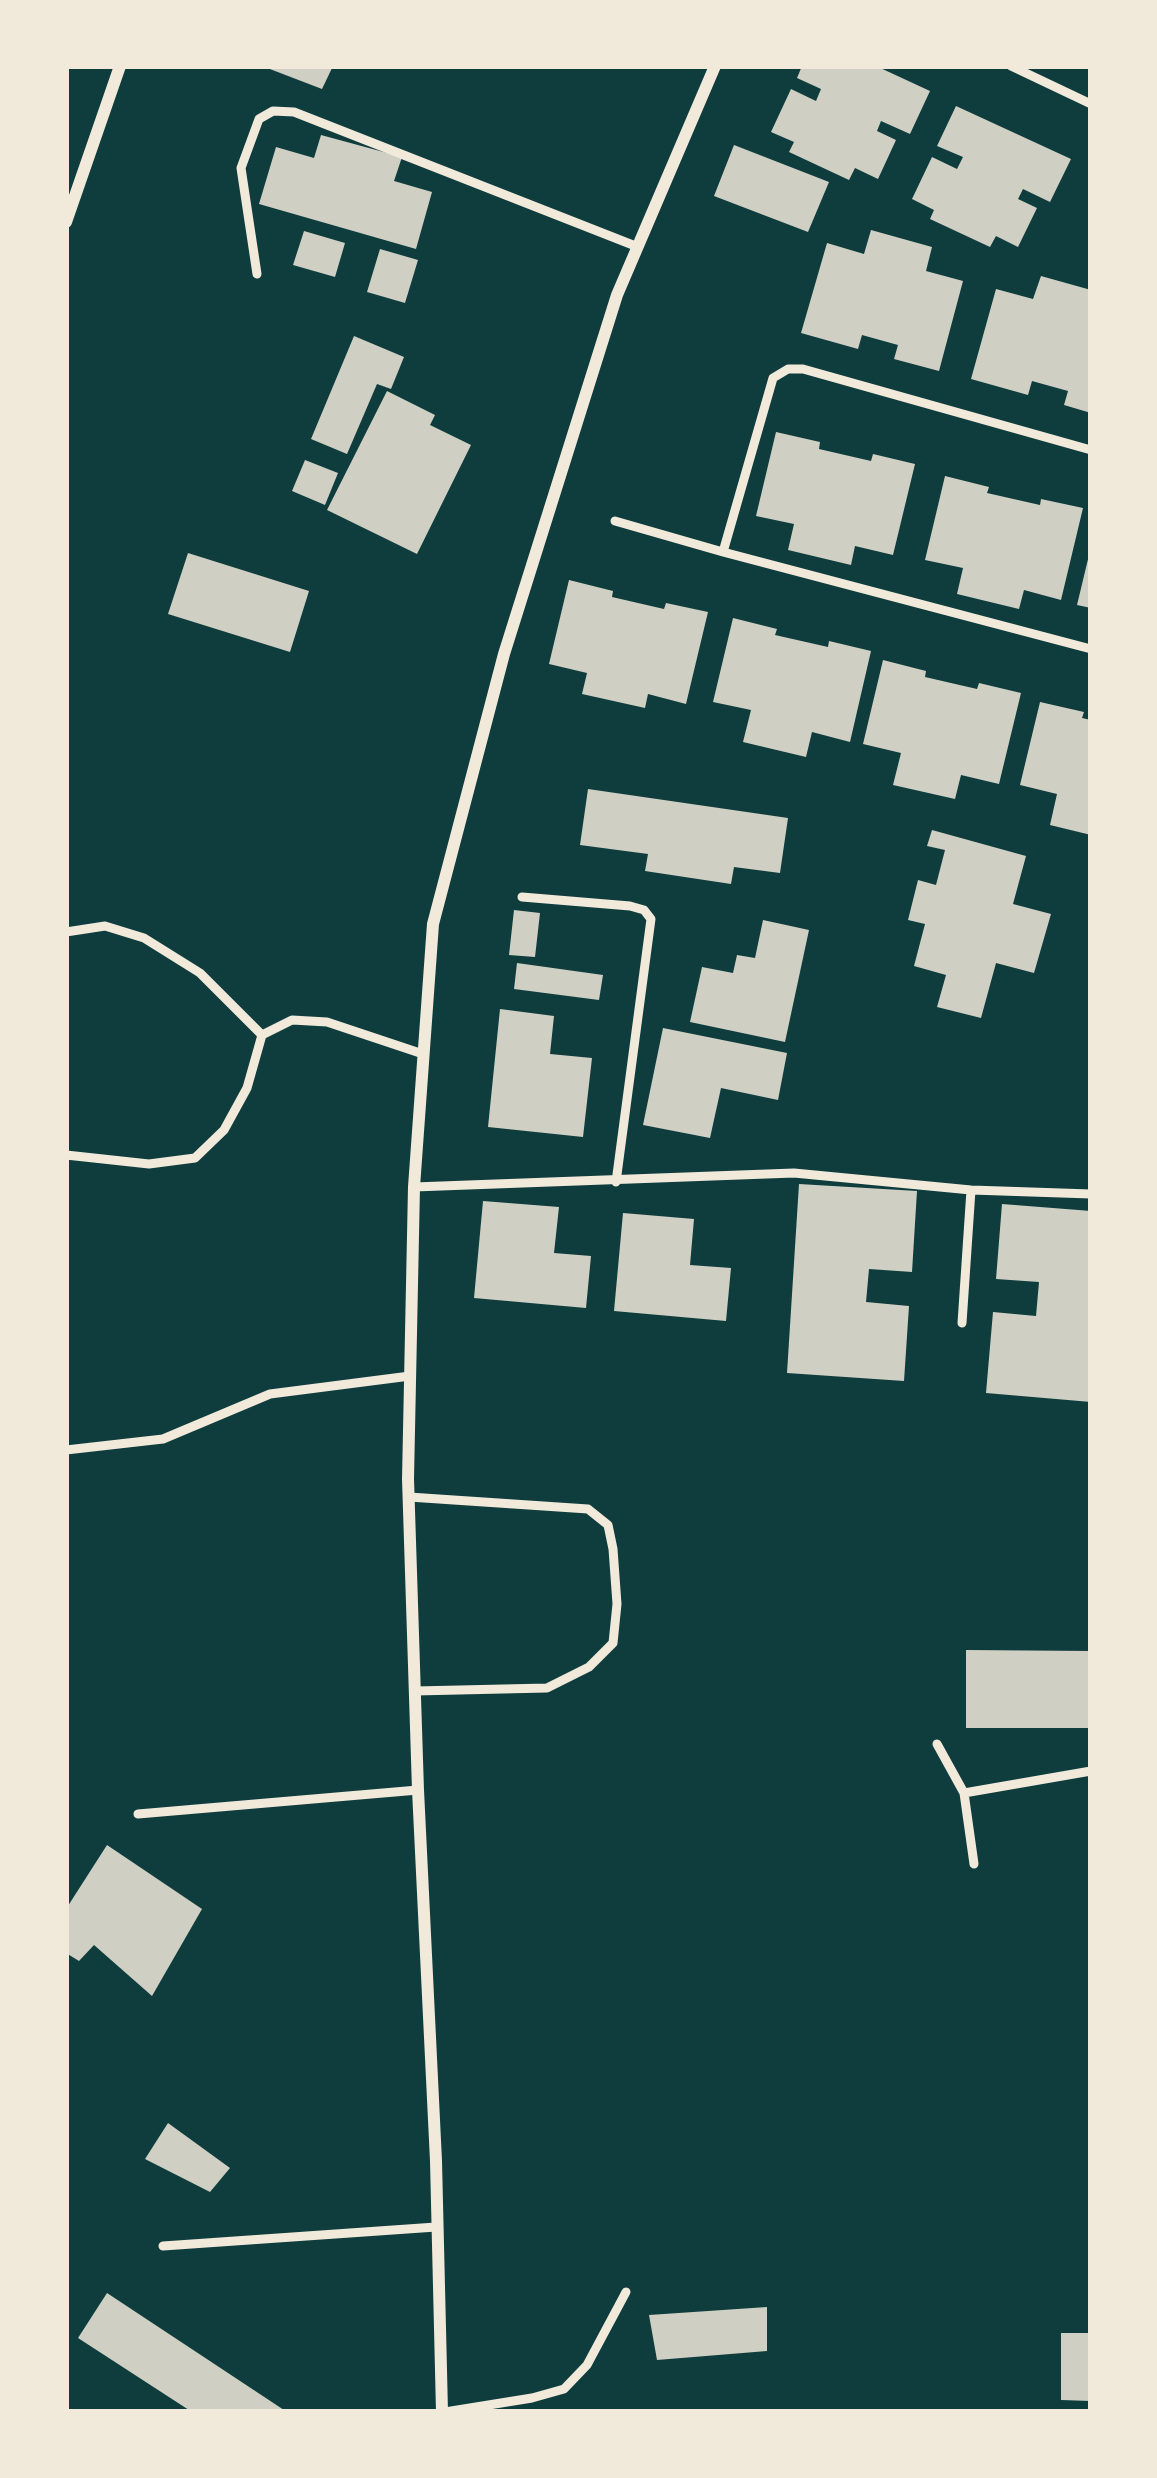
<!DOCTYPE html>
<html>
<head>
<meta charset="utf-8">
<style>
	body { margin:0 }
	#map { position:relative; width:1157px; height:2478px; overflow:hidden; background:#0f3d3e; font-family:Montserrat,sans-serif }
	canvas { display:block }
	.frame { position:absolute; inset:0; border:69px solid #f1e9da; pointer-events:none }
</style>
</head>
<body>
<div id="map">
<canvas width="1157" height="2478"></canvas>
<div class="frame"></div>
</div>
<script>
const g = document.querySelector('canvas').getContext('2d');
g.lineJoin = 'round';
function paint(path, color) { g.fillStyle = color; g.fill(path, 'evenodd'); }
const poly = rows => new Path2D(rows.map(r => 'M' + r).join(''));
function trace(path, color, width, dash) { g.strokeStyle = color; g.lineWidth = width; g.lineCap = dash ? 'butt' : 'round'; g.setLineDash(dash || []); g.stroke(path); }
const building = poly([
	[262,66,333,66,322,89],
	[802,66,876,66,930,91,910,134,881,121,877,131,896,140,878,179,855,168,849,180,789,152,794,142,771,132,791,89,816,101,821,89,797,78],
	[956,106,1071,159,1050,202,1023,189,1018,199,1037,208,1018,247,996,236,990,247,930,219,934,210,912,199,932,157,957,169,963,157,937,146],
	[321,135,402,157,394,181,432,192,416,249,259,204,276,147,314,158],
	[734,145,829,182,808,232,714,196],
	[871,230,932,247,926,271,963,281,939,371,894,359,898,345,862,335,858,349,801,333,827,243,864,254],
	[304,231,345,243,335,277,293,265],
	[380,249,418,260,405,303,367,292],
	[1041,276,1091,290,1091,413,1064,405,1068,391,1032,381,1028,395,971,379,996,289,1033,299],
	[354,336,404,357,391,389,377,384,347,454,311,439],
	[387,391,435,415,430,425,471,445,417,554,327,510],
	[776,432,820,442,819,449,871,461,873,454,915,464,893,555,855,546,851,565,788,550,794,524,756,516],
	[305,460,338,473,325,505,292,491],
	[945,476,989,487,987,493,1040,505,1041,499,1083,508,1061,600,1024,590,1019,609,957,594,963,568,925,560],
	[188,553,309,591,290,652,168,614],
	[1089,555,1091,555,1091,608,1077,605],
	[569,580,613,591,612,597,664,609,666,603,708,612,686,704,648,694,645,708,582,694,587,673,549,664],
	[733,618,777,629,775,635,828,647,829,641,871,651,850,742,812,732,806,757,743,742,751,710,713,702],
	[883,660,926,671,925,677,977,689,979,683,1021,693,999,784,961,775,955,799,893,785,901,753,863,744],
	[1040,702,1084,712,1082,718,1091,720,1091,835,1050,825,1057,794,1020,785],
	[588,789,788,818,780,873,734,867,731,884,645,871,648,854,580,845],
	[932,830,1026,856,1013,904,1051,914,1034,973,996,963,981,1018,937,1007,946,975,914,966,925,924,908,920,918,880,936,885,945,850,927,846],
	[514,910,540,913,535,957,509,955],
	[763,920,809,930,785,1042,690,1022,702,967,733,973,737,955,755,958],
	[517,963,603,975,599,1000,514,989],
	[500,1009,554,1016,550,1054,592,1058,583,1137,488,1127],
	[663,1028,787,1053,778,1100,721,1088,710,1138,643,1125],
	[799,1184,917,1191,912,1272,869,1269,866,1302,909,1306,904,1381,787,1373],
	[483,1201,559,1207,554,1253,591,1256,586,1308,474,1298],
	[1002,1204,1091,1211,1091,1402,986,1393,993,1312,1036,1316,1039,1282,996,1279],
	[623,1213,694,1219,690,1265,731,1268,726,1321,614,1311],
	[966,1650,1091,1651,1091,1728,966,1728],
	[107,1845,202,1909,152,1996,94,1945,79,1961,66,1953,66,1909],
	[168,2123,230,2168,210,2192,145,2159],
	[107,2293,287,2412,192,2412,78,2338],
	[767,2307,767,2351,657,2360,649,2315],
	[1061,2333,1091,2333,1091,2401,1061,2400]
]);
const service = poly([
	[1011,66,1091,104],
	[257,274,241,168,259,119,273,111,294,112,638,247],
	[615,521,723,552,1091,649],
	[723,552,773,378,788,369,803,369,1091,450],
	[522,897,630,906,644,910,651,919,616,1182],
	[66,932,105,926,144,938,200,973,262,1035],
	[66,1155,149,1164,195,1158,224,1130,247,1088,262,1035,292,1020,327,1022,423,1054],
	[414,1187,794,1173,971,1190,1091,1194],
	[962,1323,971,1190],
	[66,1450,163,1439,270,1394,410,1376],
	[409,1497,588,1509,608,1525,613,1549,617,1604,613,1643,589,1667,547,1688,415,1691],
	[937,1744,964,1793,974,1864],
	[964,1793,1091,1771],
	[138,1814,418,1790],
	[163,2246,436,2227],
	[445,2412,532,2398,564,2389,587,2365,626,2292]
]);
const minor = poly([
	[66,222,120,66],
	[442,2412,436,2161,418,1790,408,1479,414,1187,433,924,504,654,617,295,715,66]
]);
paint(building, '#cfcfc3');
trace(service, '#f1e9da', 9);
trace(minor, '#f1e9da', 12);
</script>
</body>
</html>
